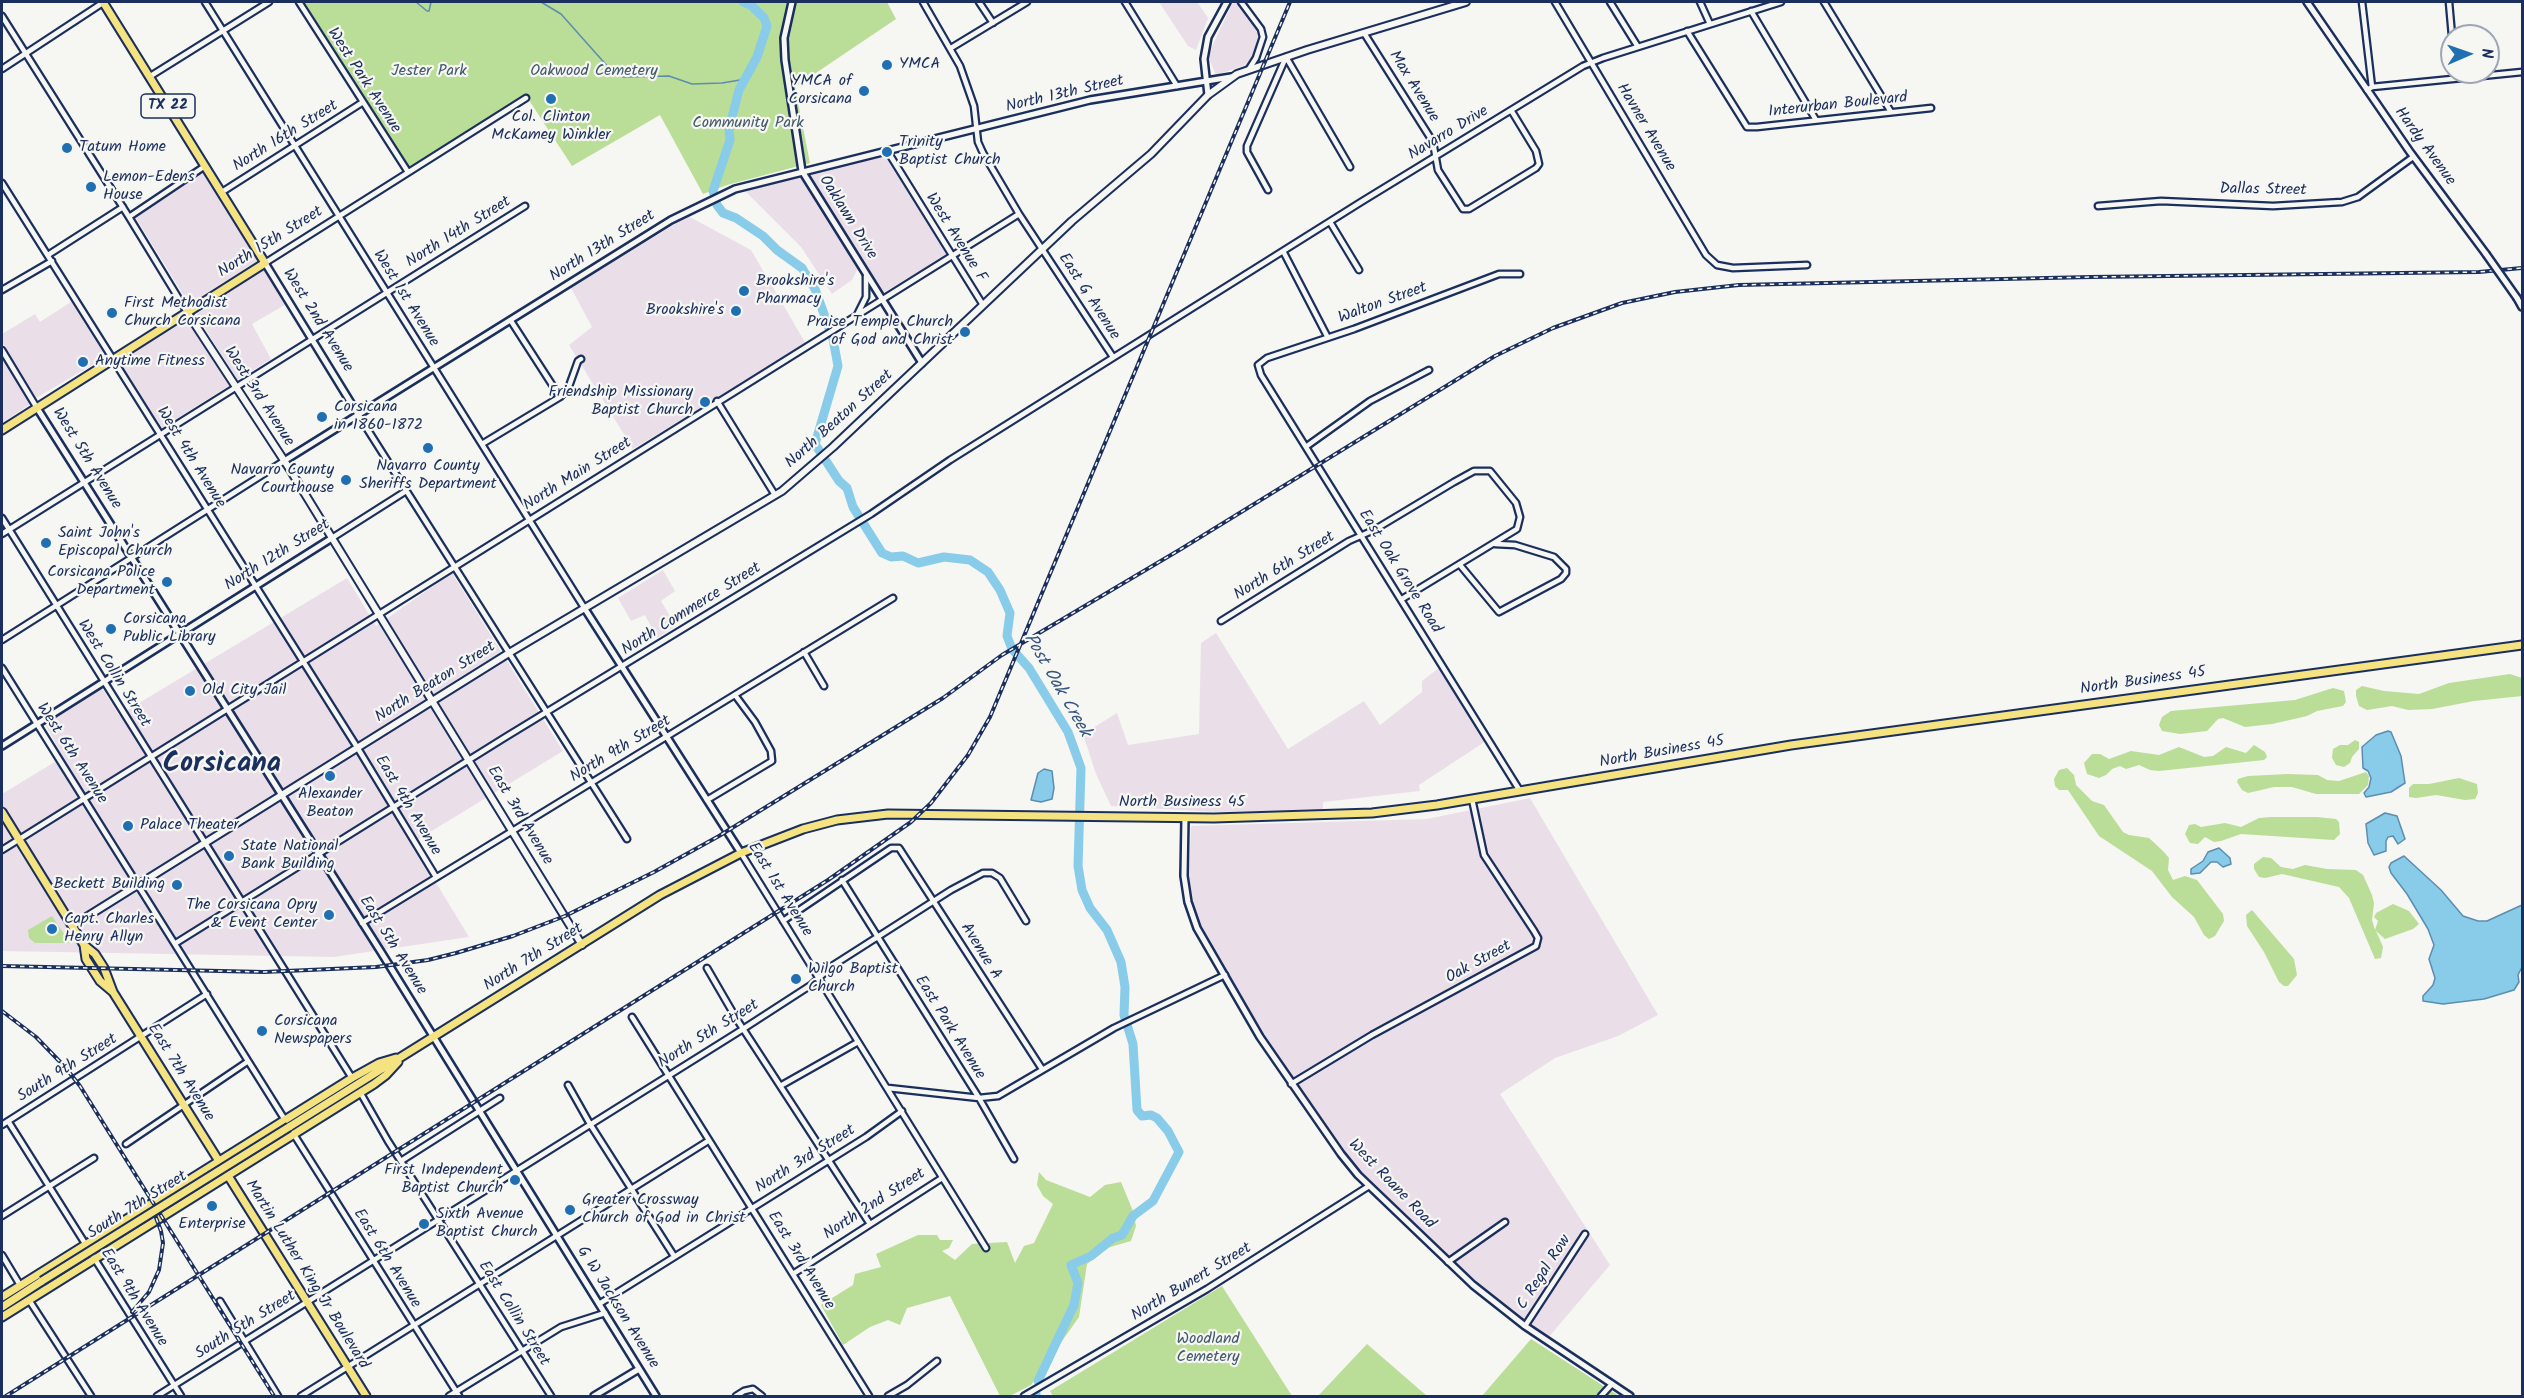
<!DOCTYPE html>
<html>
<head>
<meta charset="utf-8">
<style>
	body { margin:0 }
	#map { position:relative; width:2524px; height:1398px; overflow:hidden; background:#f6f6f2; font-family:Kalam,sans-serif }
	canvas { display:block }
	.frame { position:absolute; inset:0; border:3px solid #1b2f5e; pointer-events:none }
	.north { position:absolute; left:2440px; top:24px; width:60px; height:60px; box-sizing:border-box; background:#f6f6f2; border:2px solid #9ea6b7; border-radius:50%; rotate:88deg; font-size:16px; font-weight:700; line-height:24px; text-align:center; color:#1b2f5e }
	.north::after { content:''; display:block; margin:auto; width:21px; height:27px; background:#1f6fb2; clip-path:polygon(50% 0,100% 100%,50% 72%,0 100%) }
</style>
</head>
<body>
<div id="map">
<canvas width="2524" height="1398"></canvas>
<div class="frame"></div>
<div class="north">N</div>
</div>
<script>
const g = document.querySelector('canvas').getContext('2d');
g.lineJoin = 'round';
function paint(path, color) { g.fillStyle = color; g.fill(path, 'evenodd'); }
const poly = rows => new Path2D(rows.map(r => 'M' + r).join(''));
function trace(path, color, width, dash) { g.strokeStyle = color; g.lineWidth = width; g.lineCap = dash ? 'butt' : 'round'; g.setLineDash(dash || []); g.stroke(path); }
function write(font, color, halo, rows, align = 'center') {
  g.font = font + ' Kalam,sans-serif'; g.lineWidth = 4.5; g.setLineDash([]); g.textBaseline = 'middle'; g.strokeStyle = halo; g.fillStyle = color; for (const [text, x, y, turn = 0] of rows) {
    g.save(); g.translate(x, y); g.rotate((+turn || 0) * Math.PI / 180); g.textAlign = isNaN(turn) ? turn : align; if (halo) g.strokeText(text, 0, 0); g.fillText(text, 0, 0); g.restore();
  }
}
const built = poly([
	[1159,2,1197,2,1208,18,1196,50,1188,46],
	[1233,2,1246,2,1262,26,1263,47,1258,61,1216,75,1210,61,1210,51],
	[887,156,947,255,883,293,808,173],
	[203,171,259,260,189,304,134,215],
	[802,174,859,266,852,280,832,294,801,247,745,191],
	[688,216,751,250,806,344,633,449,569,345,592,327,571,288],
	[265,269,288,303,252,324,271,359,237,380,196,314],
	[74,300,109,355,36,398,2,342,2,334,35,314,40,322],
	[189,319,230,385,162,428,119,361],
	[2,354,32,403,2,423],
	[663,570,675,591,661,601,676,626,657,638,645,615,631,621,618,598],
	[452,573,563,751,412,843,469,937,334,957,2,951,2,794,63,757,45,724,102,688,119,715,347,578,376,626],
	[1216,633,1288,749,1364,701,1380,725,1422,692,1422,681,1440,667,1486,741,1419,785,1420,791,1323,802,1323,810,1217,812,1111,806,1096,774,1083,734,1117,713,1128,745,1199,734,1201,643],
	[1530,798,1658,1015,1618,1036,1555,1058,1500,1094,1610,1265,1548,1338,1493,1299,1454,1265,1350,1161,1282,1065,1248,1009,1197,918,1189,881,1191,826,1427,819]
]);
const green = poly([
	[304,2,887,2,896,19,795,87,810,163,727,185,703,194,660,115,572,166,525,94,409,169],
	[2510,674,2522,678,2522,696,2474,701,2432,709,2408,710,2392,706,2367,710,2359,706,2356,696,2356,690,2362,686,2384,691,2419,694,2449,683],
	[2333,688,2344,691,2346,702,2343,706,2317,711,2307,716,2272,724,2245,727,2223,718,2218,719,2207,731,2180,734,2162,731,2159,725,2162,717,2171,711,2295,700],
	[2355,740,2359,742,2359,749,2352,757,2350,763,2344,767,2336,765,2332,758,2333,749,2340,745,2348,745],
	[2254,745,2265,752,2267,757,2264,760,2159,771,2150,770,2139,765,2126,769,2120,766,2112,769,2106,775,2099,778,2087,774,2084,763,2092,754,2100,754,2109,759,2131,751,2159,755,2179,747,2204,757,2213,756,2226,747,2246,753],
	[2067,768,2074,775,2076,785,2092,801,2104,805,2123,832,2129,835,2149,838,2163,851,2169,858,2168,870,2173,880,2185,876,2197,880,2223,914,2224,921,2215,936,2209,939,2204,935,2194,917,2172,897,2152,871,2099,836,2068,790,2059,790,2055,786,2054,779,2059,770],
	[2366,772,2369,776,2368,785,2359,794,2316,794,2292,787,2274,787,2248,793,2242,790,2237,782,2238,779,2248,776,2288,774,2318,775,2327,780,2339,781],
	[2459,778,2477,784,2478,793,2475,799,2465,800,2436,795,2416,798,2409,797,2409,788,2413,784,2429,784],
	[2271,817,2317,817,2336,819,2339,822,2340,834,2334,840,2241,834,2221,841,2214,842,2205,837,2198,844,2190,843,2185,834,2189,825,2195,824,2201,827,2225,823,2241,827,2259,818],
	[2263,857,2271,858,2281,867,2293,869,2305,865,2327,869,2356,870,2363,875,2372,895,2374,903,2372,920,2375,930,2378,921,2374,917,2376,913,2393,904,2409,911,2419,924,2413,929,2385,939,2376,931,2383,947,2381,958,2375,959,2349,898,2339,887,2282,874,2265,878,2259,877,2254,869,2254,864],
	[2252,910,2294,959,2297,975,2288,986,2284,986,2279,982,2264,952,2247,926,2246,915],
	[52,916,70,943,35,943,29,938,28,930],
	[1039,1172,1046,1180,1090,1197,1105,1185,1121,1182,1133,1211,1136,1226,1131,1241,1110,1247,1087,1264,1079,1317,1031,1385,1010,1396,1000,1396,950,1296,907,1308,900,1325,888,1320,870,1327,843,1345,821,1305,853,1285,855,1274,881,1267,876,1254,918,1235,937,1235,940,1240,953,1240,949,1248,942,1251,955,1260,972,1244,1007,1242,1015,1263,1024,1246,1034,1243,1053,1204,1043,1196,1037,1185],
	[1222,1286,1292,1396,1053,1396,1050,1391],
	[1531,1339,1619,1396,1482,1396],
	[1367,1344,1427,1396,1318,1396]
]);
const water = poly([
	[2388,731,2391,732,2401,756,2405,783,2391,792,2366,797,2364,793,2369,787,2371,778,2368,771,2363,768,2362,747,2376,735,2388,731],
	[1044,769,1052,771,1054,788,1052,799,1041,802,1031,800,1038,773,1044,769],
	[2385,813,2397,816,2405,839,2398,844,2393,836,2388,837,2386,841,2386,851,2374,855,2368,843,2366,824,2385,813],
	[2219,848,2230,858,2231,864,2223,867,2217,862,2211,862,2200,873,2191,874,2191,869,2203,861,2208,852,2219,848],
	[2404,856,2441,890,2463,916,2478,921,2487,921,2522,905,2522,967,2518,975,2519,982,2514,990,2484,999,2443,1004,2423,1001,2423,996,2433,985,2435,978,2429,959,2434,945,2428,929,2407,894,2391,873,2389,867,2391,863,2404,856]
]);
const stream = poly([
	[416,2,427,11,429,11,431,2],
	[541,2,561,14,609,68,623,77,669,76,692,84,722,83,746,79]
]);
const river = poly([
	[743,2,752,6,764,18,767,26,757,57,739,90,729,129,730,140,713,191,717,205,723,213,736,218,763,236,777,250,802,268,815,289,833,339,838,366,815,444,839,481,847,488,853,507,882,553,891,557,903,556,918,563,944,557,970,560,988,572,1000,590,1010,613,1007,636,1012,649,1029,668,1068,732,1081,768,1078,866,1082,890,1090,908,1107,930,1121,962,1125,987,1124,1015,1133,1044,1137,1110,1142,1116,1151,1115,1157,1118,1168,1131,1179,1152,1153,1201,1133,1216,1122,1235,1113,1238,1091,1256,1071,1265,1078,1283,1074,1305,1038,1381],
	[1036,1396,1036,1393]
]);
const minor = poly([
	[205,2,585,609],
	[299,2,408,172],
	[923,2,960,66,974,106,978,142,983,153,1019,214,1113,357],
	[979,2,993,23],
	[1125,2,1177,86],
	[1241,2,1261,29,1263,37,1256,58,1249,69],
	[1555,2,1706,255,1717,265,1733,268,1807,265],
	[1610,2,1638,47],
	[1700,2,1710,24],
	[1824,2,1891,112],
	[2362,2,2372,87],
	[2449,2,2452,36],
	[1751,11,1816,120],
	[2,16,129,217,187,312],
	[1687,31,1747,127,1757,127,1931,108],
	[1364,33,1433,142,1438,170,1463,209,1469,209,1536,168,1539,164,1536,151,1511,110],
	[951,48,1027,2],
	[1286,57,1350,167],
	[2,69,104,2],
	[149,77,269,2],
	[2367,90,2372,87,2522,72],
	[888,152,983,305],
	[2,183,357,747,436,877],
	[1268,190,1247,152,1247,146,1286,57],
	[222,192,363,102],
	[2098,206,2161,201,2273,206,2342,202,2358,197,2413,157],
	[129,217,205,166],
	[1330,222,1359,270],
	[1283,251,1327,336],
	[48,255,123,207],
	[265,263,526,98],
	[1520,274,1499,274,1354,329,1267,358,1258,365,1261,375,1520,791],
	[2,290,52,261],
	[858,313,866,297,866,276],
	[511,321,560,397],
	[2,350,37,408],
	[717,401,775,495],
	[359,416,627,839],
	[482,444,560,397,568,389,578,361,581,359],
	[1307,446,1370,401,1429,370],
	[2,518,352,1078],
	[2,534,525,206],
	[332,538,406,491],
	[1460,565,1499,612,1561,579,1566,573,1566,569,1554,557,1515,545,1495,544],
	[1221,621,1349,541,1374,530,1454,482,1474,471,1490,471,1516,503,1520,517,1517,529,1402,599],
	[2,640,284,461],
	[804,652,824,686],
	[2,668,285,1120],
	[707,800,772,761,771,751,755,722,735,695],
	[2,850,1019,214],
	[741,853,986,1248],
	[842,880,979,1098,1014,1159],
	[783,921,891,848,899,848,1042,1069],
	[362,923,893,598],
	[176,943,504,738,871,514,950,460,1361,202,1583,66,1603,58,1781,2],
	[707,968,736,1018,870,1224],
	[632,1017,869,1396],
	[1291,1084,1372,1035,1536,946,1538,938,1534,931,1484,855,1472,799],
	[568,1085,590,1124,674,1256],
	[782,1085,858,1042],
	[888,1088,979,1098,998,1096,1114,1028,1225,975],
	[360,1092,388,1141,551,1396],
	[8,1121,181,1396],
	[2,1125,207,994],
	[293,1133,459,1396],
	[126,1144,247,1062],
	[401,1161,500,1098],
	[2,1216,94,1158],
	[2,1255,20,1285],
	[1448,1262,1505,1222],
	[793,1274,942,1178],
	[29,1300,91,1396],
	[220,1301,278,1396],
	[599,1304,866,1137,902,1111],
	[1525,1326,1585,1234],
	[157,1396,743,1029,811,985,832,966,951,890,983,873,992,873,1000,878,1026,921],
	[301,1396,708,1141],
	[449,1396,561,1327,605,1313],
	[736,1396,744,1391,753,1389,762,1396],
	[888,1396,907,1385,937,1361],
	[1024,1396,1207,1289,1369,1186],
	[1601,1396,1612,1384]
]);
const tertiary = poly([
	[792,2,784,38,785,60,802,171,922,363],
	[2307,2,2410,152,2486,254],
	[1208,95,1204,59,1208,37,1227,2],
	[265,263,359,416],
	[2517,298,2522,307],
	[37,408,381,952,656,1396],
	[284,461,671,220,735,189,1090,100,1231,77],
	[585,609,741,853],
	[2,746,332,538],
	[1185,818,1184,876,1188,902,1197,928,1260,1037,1341,1154,1358,1175,1473,1285,1525,1326,1630,1396],
	[594,1396,639,1369]
]);
const secondary = poly([
	[187,312,289,468,582,945],
	[72,926,509,653,782,491,833,447,1072,221,1151,154,1208,95,1237,74,1307,50,1466,2]
]);
const primary = poly([
	[2,430,265,263,103,2],
	[2,812,84,945,95,954,104,968,113,992,366,1396],
	[84,945,86,959,100,981,113,992],
	[289,1127,660,895,741,853,803,829,837,820,888,814,1214,818,1372,813,1437,805,1791,745,2522,645],
	[2,1297,352,1078,379,1063,396,1058],
	[2,1307,42,1281],
	[2,1317,374,1084,386,1075,398,1062]
]);
const rail = poly([
	[2,966,264,972,376,967,428,960,456,953,513,936,565,916,654,872,719,836,943,698,1002,655,1181,549,1495,356,1553,328,1622,303,1675,292,1739,285,2091,277,2479,272,2522,268],
	[2,1011,36,1037,65,1067,80,1086,274,1396],
	[132,1312,149,1292,159,1270,163,1243,161,1231,155,1215],
	[6,1396,828,880,911,822,931,803,968,755,990,717,1290,2]
]);
const tertiaryBridge = poly([
	[2486,254,2517,298]
]);
const primaryBridge = poly([
	[42,1281,289,1127]
]);
const markers = [
	[887,65,6,"#1f6fb2"],
	[864,91,6,"#1f6fb2"],
	[551,99,6,"#1f6fb2"],
	[67,148,6,"#1f6fb2"],
	[887,152,6,"#1f6fb2"],
	[91,187,6,"#1f6fb2"],
	[744,291,6,"#1f6fb2"],
	[736,311,6,"#1f6fb2"],
	[112,313,6,"#1f6fb2"],
	[965,332,6,"#1f6fb2"],
	[83,362,6,"#1f6fb2"],
	[705,402,6,"#1f6fb2"],
	[322,417,6,"#1f6fb2"],
	[428,448,6,"#1f6fb2"],
	[346,480,6,"#1f6fb2"],
	[46,543,6,"#1f6fb2"],
	[167,582,6,"#1f6fb2"],
	[111,629,6,"#1f6fb2"],
	[190,691,6,"#1f6fb2"],
	[330,776,6,"#1f6fb2"],
	[128,826,6,"#1f6fb2"],
	[229,856,6,"#1f6fb2"],
	[177,885,6,"#1f6fb2"],
	[329,915,6,"#1f6fb2"],
	[52,929,6,"#1f6fb2"],
	[796,979,6,"#1f6fb2"],
	[262,1031,6,"#1f6fb2"],
	[515,1180,6,"#1f6fb2"],
	[212,1206,6,"#1f6fb2"],
	[570,1210,6,"#1f6fb2"],
	[424,1224,6,"#1f6fb2"]
];
const shields = [
	[168,106,54]
];
const shieldNames = [
	["TX 22",168,106]
];
const poiNames = [
	["YMCA",899,65],
	["YMCA of",852,82,"right"],
	["Corsicana",852,100,"right"],
	["Col. Clinton",551,118,"center"],
	["McKamey Winkler",551,136,"center"],
	["Trinity",899,143],
	["Baptist Church",899,161],
	["Tatum Home",79,148],
	["Lemon-Edens",103,178],
	["House",103,196],
	["Brookshire's",756,282],
	["Pharmacy",756,300],
	["First Methodist",124,304],
	["Church Corsicana",124,322],
	["Brookshire's",724,311,"right"],
	["Praise Temple Church",953,323,"right"],
	["of God and Christ",953,341,"right"],
	["Anytime Fitness",95,362],
	["Friendship Missionary",693,393,"right"],
	["Baptist Church",693,411,"right"],
	["Corsicana",334,408],
	["in 1860-1872",334,426],
	["Navarro County",428,467,"center"],
	["Sheriffs Department",428,485,"center"],
	["Navarro County",334,471,"right"],
	["Courthouse",334,489,"right"],
	["Saint John's",58,534],
	["Episcopal Church",58,552],
	["Corsicana Police",155,573,"right"],
	["Department",155,591,"right"],
	["Corsicana",123,620],
	["Public Library",123,638],
	["Old City Jail",202,691],
	["Alexander",330,795,"center"],
	["Beaton",330,813,"center"],
	["Palace Theater",140,826],
	["State National",241,847],
	["Bank Building",241,865],
	["Beckett Building",165,885,"right"],
	["The Corsicana Opry",317,906,"right"],
	["& Event Center",317,924,"right"],
	["Capt. Charles",64,920],
	["Henry Allyn",64,938],
	["Wilgo Baptist",808,970],
	["Church",808,988],
	["Corsicana",274,1022],
	["Newspapers",274,1040],
	["First Independent",503,1171,"right"],
	["Baptist Church",503,1189,"right"],
	["Greater Crossway",582,1201],
	["Church of God in Christ",582,1219],
	["Sixth Avenue",436,1215],
	["Baptist Church",436,1233],
	["Enterprise",212,1225,"center"]
];
const parkNames = [
	["Jester Park",429,72],
	["Oakwood Cemetery",594,72],
	["Community Park",748,124],
	["Woodland",1208,1340],
	["Cemetery",1208,1358]
];
const streetNames = [
	["West Park Avenue",363,81,57],
	["Max Avenue",1413,87,58],
	["North 13th Street",1065,95,-13],
	["Interurban Boulevard",1838,106,-6],
	["Havner Avenue",1645,128,59],
	["Navarro Drive",1449,134,-31],
	["North 16th Street",286,137,-32],
	["Hardy Avenue",2424,147,54],
	["Dallas Street",2263,191,1],
	["Oaklawn Drive",847,218,58],
	["North 14th Street",459,233,-32],
	["West Avenue F",955,238,58],
	["North 15th Street",271,243,-32],
	["North 13th Street",603,247,-32],
	["East G Avenue",1088,297,57],
	["West 1st Avenue",405,299,58],
	["Walton Street",1383,304,-20],
	["West 2nd Avenue",317,321,58],
	["West 3rd Avenue",258,397,57],
	["North Beaton Street",840,420,-42],
	["West 4th Avenue",190,458,58],
	["West 5th Avenue",86,459,58],
	["North Main Street",578,475,-32],
	["North 12th Street",278,556,-32],
	["North 6th Street",1285,567,-32],
	["East Oak Grove Road",1399,572,58],
	["North Commerce Street",692,610,-32],
	["West Collin Street",113,674,58],
	["North Business 45",2143,682,-8],
	["North Beaton Street",436,683,-32],
	["North 9th Street",621,750,-31],
	["North Business 45",1662,753,-10],
	["West 6th Avenue",71,754,57],
	["North Business 45",1182,803],
	["East 4th Avenue",407,806,59],
	["East 3rd Avenue",519,816,59],
	["East 1st Avenue",779,890,58],
	["East 5th Avenue",392,946,58],
	["Avenue A",980,952,58],
	["North 7th Street",534,958,-32],
	["Oak Street",1479,963,-29],
	["East Park Avenue",949,1028,58],
	["North 5th Street",709,1035,-32],
	["South 9th Street",68,1069,-32],
	["East 7th Avenue",180,1073,58],
	["North 3rd Street",806,1160,-32],
	["West Roane Road",1391,1185,46],
	["North 2nd Street",875,1205,-33],
	["South 7th Street",138,1206,-32],
	["East 6th Avenue",386,1259,58],
	["East 3rd Avenue",800,1261,58],
	["C Regal Row",1545,1273,-57],
	["Martin Luther King Jr Boulevard",306,1275,58],
	["North Bunert Street",1192,1283,-31],
	["East 9th Avenue",133,1298,58],
	["G W Jackson Avenue",617,1308,58],
	["East Collin Street",513,1314,58],
	["South 5th Street",246,1326,-32]
];
const waterNames = [
	["Post Oak Creek",1056,686,60]
];
const townNames = [
	["Corsicana",222,766]
];
paint(built, '#eadfe8');
paint(green, '#badd97');
paint(water, '#88cce9');
trace(water, '#5c8db1', 1.5);
trace(stream, '#5c8db1', 1.5);
trace(river, '#88cce9', 9);
trace(minor, '#1b2f5e', 9);
trace(tertiary, '#1b2f5e', 10);
trace(secondary, '#1b2f5e', 10);
trace(primary, '#1b2f5e', 11);
trace(minor, '#f6f6f2', 4.5);
trace(tertiary, '#f6f6f2', 5);
trace(secondary, '#f6f6f2', 6);
trace(primary, '#f5e382', 7);
trace(rail, '#1b2f5e', 4);
trace(rail, '#f6f6f2', 1.5, [4.5]);
trace(tertiaryBridge, '#1b2f5e', 10, []);
trace(primaryBridge, '#1b2f5e', 11, []);
trace(tertiaryBridge, '#f6f6f2', 5);
trace(primaryBridge, '#f5e382', 7);
for (const [x, y, r, color] of markers) { const dot = new Path2D(); dot.arc(x, y, r, 0, 2 * Math.PI); g.fillStyle = color; g.fill(dot); trace(dot, '#f6f6f2', 2); }
for (const [x, y, w] of shields) { const box = new Path2D(); box.roundRect(x - w / 2, y - 12, w, 24, 4.5); g.fillStyle = '#f6f6f2'; g.fill(box); trace(box, '#1b2f5e', 1.5); }
write('bold 15px', '#1b2f5e', null, shieldNames);
write('16px', '#1b2f5e', '#f6f6f2', poiNames, 'left');
write('16px', '#435a6c', '#f6f6f2', parkNames);
write('16px', '#1b2f5e', '#f6f6f2', streetNames);
write('italic 18px', '#365681', '#f6f6f2', waterNames);
write('bold 28px', '#1b2f5e', '#f6f6f2', townNames);
</script>
</body>
</html>
